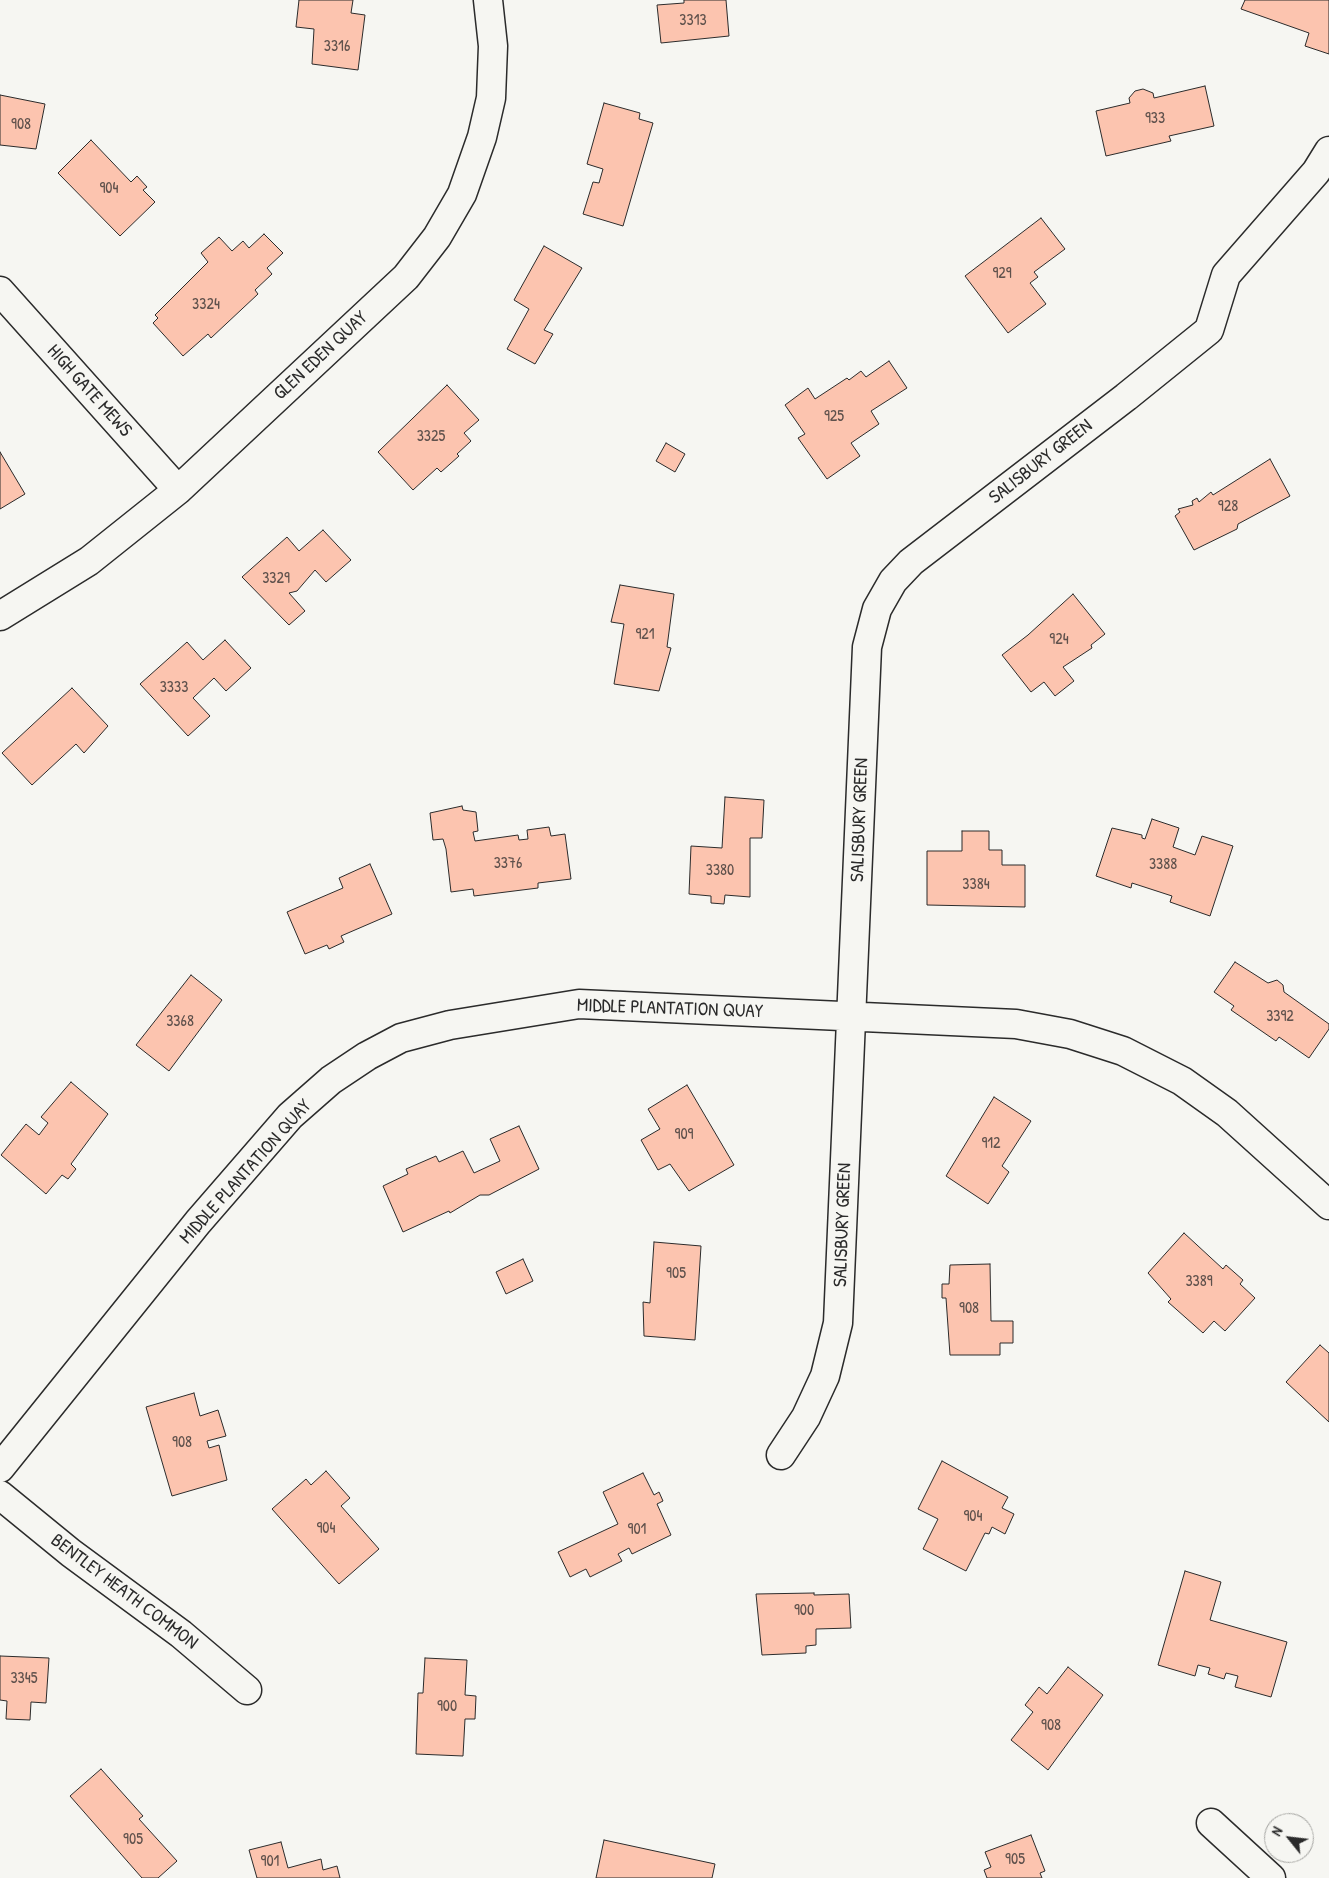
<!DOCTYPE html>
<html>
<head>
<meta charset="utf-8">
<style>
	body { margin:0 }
	#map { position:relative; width:1329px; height:1878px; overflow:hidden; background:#f6f6f2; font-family:"Patrick Hand",sans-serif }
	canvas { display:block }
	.north { position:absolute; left:1264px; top:1813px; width:50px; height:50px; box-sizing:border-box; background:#f6f6f2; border:1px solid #a5a5a2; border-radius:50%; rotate:299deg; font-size:14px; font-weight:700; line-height:20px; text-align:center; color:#2b2b2b }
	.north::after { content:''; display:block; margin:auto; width:18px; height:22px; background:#2b2b2b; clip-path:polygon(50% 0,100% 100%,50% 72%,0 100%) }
</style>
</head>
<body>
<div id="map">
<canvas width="1329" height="1878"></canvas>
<div class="north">N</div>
</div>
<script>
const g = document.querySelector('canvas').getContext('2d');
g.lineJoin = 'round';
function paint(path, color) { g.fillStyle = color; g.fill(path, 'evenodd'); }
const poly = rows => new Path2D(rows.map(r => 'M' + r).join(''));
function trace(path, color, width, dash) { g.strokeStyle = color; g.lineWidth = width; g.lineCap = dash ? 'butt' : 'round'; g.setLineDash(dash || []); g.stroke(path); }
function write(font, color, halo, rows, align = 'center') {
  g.font = font + ' "Patrick Hand",sans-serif'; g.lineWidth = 4; g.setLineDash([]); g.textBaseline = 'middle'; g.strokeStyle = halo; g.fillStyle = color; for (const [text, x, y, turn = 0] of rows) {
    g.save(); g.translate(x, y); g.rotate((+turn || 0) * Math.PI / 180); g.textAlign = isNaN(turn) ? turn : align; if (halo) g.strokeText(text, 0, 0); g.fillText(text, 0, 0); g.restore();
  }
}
const building = poly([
	[299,0,353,0,351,13,365,15,358,70,312,64,314,29,296,27,299,0],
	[684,0,726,0,729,36,661,43,657,5,684,3,684,0],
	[1245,0,1329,0,1329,54,1305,46,1309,33,1241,9,1245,0],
	[1205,86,1214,126,1169,136,1171,141,1106,156,1096,111,1130,103,1129,98,1135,91,1143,89,1153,93,1154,98,1205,86],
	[0,95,45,104,36,149,0,145,0,95],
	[604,103,640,113,639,119,653,123,623,226,583,214,593,182,599,183,603,169,587,164,604,103],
	[91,140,131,182,137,176,147,187,143,190,155,202,120,236,58,173,91,140],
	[1041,218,1065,249,1034,272,1038,277,1030,283,1046,304,1008,333,965,276,1041,218],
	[264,234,283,253,267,268,272,274,255,290,258,294,211,338,208,334,183,356,153,323,158,318,155,315,208,262,201,253,219,237,232,251,243,241,249,248,264,234],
	[544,246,582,268,544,330,553,334,535,364,507,349,529,309,514,300,544,246],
	[889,361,907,388,871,411,879,424,851,443,860,456,827,479,798,438,805,434,785,405,808,388,815,399,847,378,849,380,861,371,866,377,889,361],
	[447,385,479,420,464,433,471,441,457,454,459,456,441,472,437,468,413,490,378,452,447,385],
	[666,443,685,454,675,472,656,461,666,443],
	[0,452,25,494,0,509,0,452],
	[1270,459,1290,496,1238,524,1237,529,1194,550,1175,516,1180,512,1178,509,1193,505,1192,501,1197,498,1199,502,1211,492,1213,495,1270,459],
	[323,530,351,560,326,582,315,570,297,591,289,593,305,611,289,625,242,577,287,537,299,551,323,530],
	[620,585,674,594,667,647,671,648,659,691,614,684,624,624,611,622,620,585],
	[1073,594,1105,634,1091,645,1092,648,1063,667,1074,681,1055,696,1044,682,1031,692,1002,655,1028,635,1073,594],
	[225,640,251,668,226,691,214,678,193,698,210,716,188,736,140,684,187,642,203,660,225,640],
	[72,688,108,726,84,753,76,744,32,785,2,753,72,688],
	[725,797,764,800,762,838,750,838,750,897,725,895,724,904,711,903,711,896,689,894,691,846,722,848,725,797],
	[462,806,463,810,476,812,478,831,473,832,475,841,518,835,519,840,528,839,527,830,549,827,551,836,565,834,571,879,538,883,538,888,474,896,473,889,451,892,446,849,443,839,433,840,430,813,462,806],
	[1152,819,1179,828,1173,847,1195,855,1202,836,1233,846,1210,916,1170,902,1172,896,1132,883,1131,888,1096,876,1112,828,1142,835,1142,838,1145,839,1152,819],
	[962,831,989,831,989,850,1002,850,1002,865,1025,865,1025,907,927,905,927,851,962,851,962,831],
	[370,864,392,914,341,936,344,942,329,949,327,945,305,954,287,912,343,888,339,878,370,864],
	[1235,962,1268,983,1277,980,1283,985,1284,992,1329,1024,1329,1029,1309,1058,1279,1037,1276,1041,1231,1010,1234,1006,1214,992,1235,962],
	[191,975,222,1000,169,1071,136,1045,191,975],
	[71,1082,108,1114,71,1164,76,1169,68,1179,62,1175,46,1194,1,1155,26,1124,39,1135,48,1123,41,1117,71,1082],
	[687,1085,734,1165,689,1191,670,1164,658,1170,641,1140,660,1129,648,1109,687,1085],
	[994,1097,1031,1121,1002,1166,1009,1172,988,1204,946,1176,994,1097],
	[519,1126,539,1169,489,1195,480,1195,450,1213,449,1211,403,1232,383,1186,408,1174,406,1169,436,1156,439,1162,463,1151,474,1173,500,1161,490,1139,519,1126],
	[1184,1233,1223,1269,1226,1265,1243,1280,1240,1284,1255,1298,1225,1331,1214,1321,1203,1333,1168,1302,1171,1299,1148,1273,1184,1233],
	[654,1242,701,1246,695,1340,644,1336,643,1302,650,1303,654,1242],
	[523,1259,533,1281,506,1294,496,1272,523,1259],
	[990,1264,991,1321,1013,1321,1013,1343,1000,1343,1000,1355,950,1355,946,1298,942,1298,942,1284,949,1284,950,1265,990,1264],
	[1320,1345,1329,1353,1329,1422,1286,1382,1320,1345],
	[194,1393,200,1416,218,1410,226,1436,207,1441,209,1448,219,1445,227,1480,172,1496,146,1407,194,1393],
	[942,1461,1008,1497,1002,1508,1014,1514,1005,1534,992,1527,989,1534,985,1533,966,1571,923,1549,938,1519,918,1509,942,1461],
	[326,1471,350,1498,341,1506,379,1549,339,1584,272,1509,306,1479,311,1485,326,1471],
	[643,1473,654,1495,659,1492,663,1501,657,1504,671,1535,632,1554,629,1548,618,1554,622,1561,590,1577,586,1569,570,1577,558,1552,618,1524,603,1492,643,1473],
	[1185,1571,1221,1582,1210,1620,1287,1642,1271,1697,1235,1687,1238,1676,1226,1673,1224,1679,1208,1674,1210,1668,1198,1665,1195,1676,1158,1665,1185,1571],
	[814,1593,814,1595,849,1594,851,1628,816,1629,816,1645,806,1646,806,1653,762,1655,756,1594,814,1593],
	[0,1656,49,1658,46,1703,31,1702,30,1720,6,1719,7,1701,0,1700,0,1656],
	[425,1658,467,1660,465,1695,476,1696,475,1719,465,1719,463,1756,416,1754,418,1693,423,1693,425,1658],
	[1068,1667,1103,1695,1048,1770,1011,1740,1033,1712,1025,1705,1039,1687,1047,1694,1068,1667],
	[101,1769,143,1816,139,1819,177,1861,158,1878,142,1878,70,1796,101,1769],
	[1031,1835,1045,1871,1040,1873,1042,1878,987,1878,984,1870,991,1867,985,1852,1031,1835],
	[604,1840,715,1864,712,1878,596,1878,604,1840],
	[281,1842,288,1868,321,1859,323,1870,337,1866,340,1878,257,1878,249,1850,281,1842]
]);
const minor = poly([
	[0,291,178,490],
	[0,616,89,561,178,490,406,277,437,237,462,194,482,137,491,98,493,46,488,0],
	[781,1455,806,1417,825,1376,838,1323,867,647,877,609,893,581,911,562,1126,397,1209,330,1226,275,1316,172,1329,151],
	[0,1468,198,1222,290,1116,331,1080,367,1056,401,1038,450,1025,579,1004,1016,1024,1070,1034,1123,1051,1182,1081,1227,1113,1329,1205],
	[0,1495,71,1553,181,1634,247,1690],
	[1211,1823,1271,1878]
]);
const numberNames = [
	["3313",693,21],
	["3316",337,47],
	["933",1155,119],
	["908",21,125],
	["904",109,189],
	["929",1002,274],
	["3324",206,305],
	["925",834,417],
	["3325",431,437],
	["928",1228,507],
	["3329",276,579],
	["921",645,635],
	["924",1059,640],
	["3333",174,688],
	["3376",508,864],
	["3388",1163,865],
	["3380",720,871],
	["3384",976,885],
	["3392",1280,1017],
	["3368",180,1022],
	["909",684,1135],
	["912",991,1144],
	["905",676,1274],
	["3389",1199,1282],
	["908",969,1309],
	["908",182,1443],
	["904",973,1517],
	["904",326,1529],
	["901",637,1530],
	["900",804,1611],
	["3345",24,1679],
	["900",447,1707],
	["908",1051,1726],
	["905",133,1840],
	["905",1015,1860],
	["901",270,1862]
];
const streetNames = [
	["GLEN EDEN QUAY",321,356,-43],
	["HIGH GATE MEWS",89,391,48],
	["SALISBURY GREEN",1041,462,-38],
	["SALISBURY GREEN",860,820,-88],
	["MIDDLE PLANTATION QUAY",670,1009,2],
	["MIDDLE PLANTATION QUAY",246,1172,-48],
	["SALISBURY GREEN",843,1225,-88],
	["BENTLEY HEATH COMMON",124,1592,37]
];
paint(building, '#fcc4af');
trace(building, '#2b2b2b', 1);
trace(minor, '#2b2b2b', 31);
trace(minor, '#f6f6f2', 28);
write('16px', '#5f514c', null, numberNames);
write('19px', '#2b2b2b', '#f6f6f2', streetNames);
</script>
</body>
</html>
